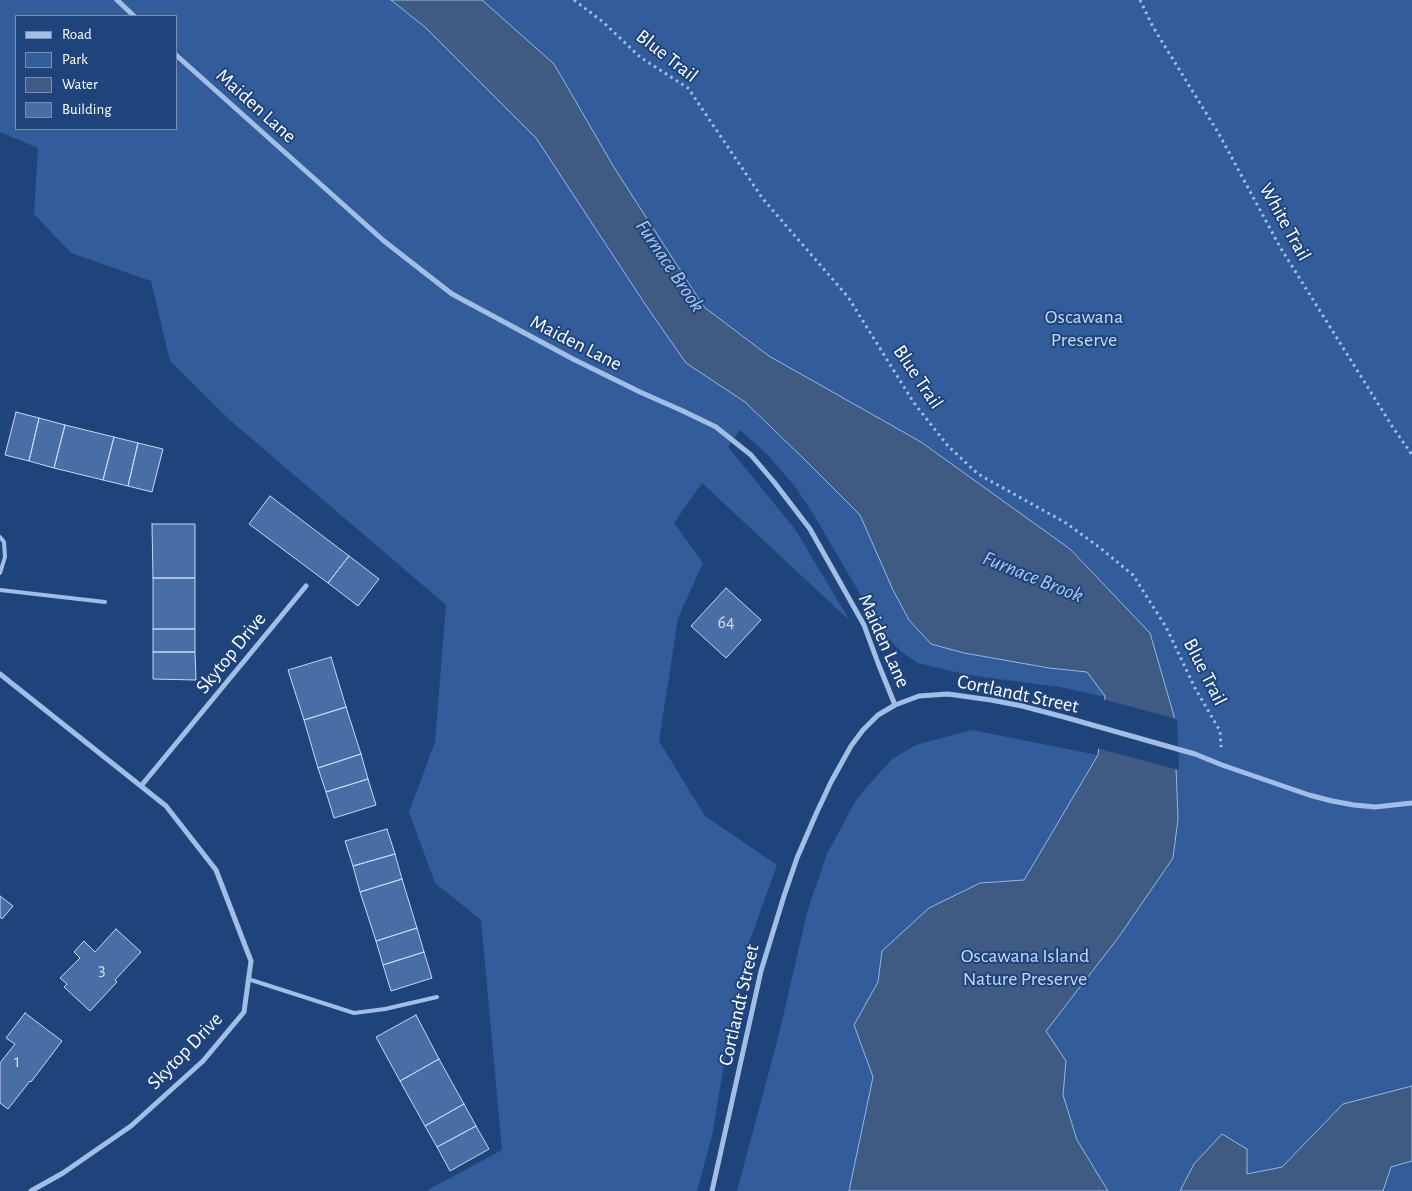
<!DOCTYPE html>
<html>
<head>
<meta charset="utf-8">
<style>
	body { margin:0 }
	#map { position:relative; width:1412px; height:1191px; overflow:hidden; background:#1f447c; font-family:"Alegreya Sans",sans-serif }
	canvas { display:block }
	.legend { position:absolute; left:15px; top:15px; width:162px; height:115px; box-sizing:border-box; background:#1f447c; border:1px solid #798fb0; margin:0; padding:6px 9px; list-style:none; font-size:15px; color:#fff }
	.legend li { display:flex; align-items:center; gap:10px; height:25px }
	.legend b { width:25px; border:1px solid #798fb0 }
</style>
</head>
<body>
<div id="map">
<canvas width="1412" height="1191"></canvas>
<ul class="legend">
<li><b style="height:6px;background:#a1bee7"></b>Road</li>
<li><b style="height:14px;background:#325d9a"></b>Park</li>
<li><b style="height:14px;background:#3f5b84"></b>Water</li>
<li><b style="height:14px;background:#486ea5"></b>Building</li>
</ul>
</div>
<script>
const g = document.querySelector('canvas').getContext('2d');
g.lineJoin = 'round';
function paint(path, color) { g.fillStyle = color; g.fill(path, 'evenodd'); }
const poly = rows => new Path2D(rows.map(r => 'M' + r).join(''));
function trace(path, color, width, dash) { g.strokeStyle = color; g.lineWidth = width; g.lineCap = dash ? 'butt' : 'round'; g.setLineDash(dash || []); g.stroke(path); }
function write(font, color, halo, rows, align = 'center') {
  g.font = font + ' "Alegreya Sans",sans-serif'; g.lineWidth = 4; g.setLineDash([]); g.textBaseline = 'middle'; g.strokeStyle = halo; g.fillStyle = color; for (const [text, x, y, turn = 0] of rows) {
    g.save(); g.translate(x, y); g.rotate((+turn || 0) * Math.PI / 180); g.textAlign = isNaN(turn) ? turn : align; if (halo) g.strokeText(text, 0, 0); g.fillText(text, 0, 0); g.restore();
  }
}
const green = poly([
	[0,0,1412,0,1412,1191,737,1191,778,1038,808,909,827,854,856,800,866,788,892,759,916,745,972,730,1098,755,1139,766,1105,697,1060,687,968,675,918,663,903,653,882,632,814,515,796,488,769,456,740,430,728,447,795,529,850,621,702,483,674,523,703,563,678,618,659,741,705,816,777,865,750,940,726,1053,712,1136,697,1191,429,1191,428,1190,502,1150,481,920,435,883,409,812,435,742,446,605,231,421,170,361,151,281,71,253,34,214,38,148,0,132],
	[16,16,176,16,176,129,16,129]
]);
const water = poly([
	[391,0,482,0,554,64,615,169,704,307,769,356,921,442,1070,549,1150,633,1174,716,1178,819,1173,858,1118,938,1046,1031,1066,1061,1063,1095,1077,1140,1108,1191,849,1191,873,1077,854,1025,878,982,882,951,929,908,980,883,1024,880,1098,755,1105,696,1087,672,1049,668,964,653,931,644,909,620,893,590,860,515,803,458,745,402,686,363,647,307,536,138,426,28,391,0],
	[1412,1086,1412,1161,1391,1167,1383,1191,1180,1191,1194,1164,1222,1134,1247,1149,1247,1174,1282,1167,1343,1104,1412,1086]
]);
const pier = poly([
	[1102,699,1177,719,1179,770,1096,748]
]);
const building = poly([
	[16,412,39,418,29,461,5,455,16,412],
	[39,418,65,425,54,468,29,461,39,418],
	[65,425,114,437,103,480,54,468,65,425],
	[114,437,138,443,128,486,103,480,114,437],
	[138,443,163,449,152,492,128,486,138,443],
	[270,496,349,556,328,583,249,524,270,496],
	[152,524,195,524,195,578,153,578,152,524],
	[349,556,379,579,358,606,328,583,349,556],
	[153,578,195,578,195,629,153,629,153,578],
	[726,588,761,620,726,658,691,626,726,588],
	[153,629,195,629,195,652,153,652,153,629],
	[153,652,195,652,196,680,153,679,153,652],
	[331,657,346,707,304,720,288,670,331,657],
	[346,707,361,754,318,768,304,720,346,707],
	[361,754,368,779,326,792,318,768,361,754],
	[368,779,376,805,334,818,326,792,368,779],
	[387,829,395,854,353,866,345,841,387,829],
	[395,854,402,879,360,892,353,866,395,854],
	[402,879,417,928,376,941,360,892,402,879],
	[0,896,13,906,2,919,0,917,0,896],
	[417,928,424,952,383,965,376,941,417,928],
	[116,929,141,952,115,980,117,982,90,1011,64,987,67,984,60,978,80,958,74,952,84,941,95,952,116,929],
	[424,952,432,978,391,991,383,965,424,952],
	[25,1013,62,1041,31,1082,30,1081,8,1109,0,1103,0,1063,15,1044,6,1038,25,1013],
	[416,1015,439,1059,400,1081,376,1037,416,1015],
	[439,1059,464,1104,425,1126,400,1081,439,1059],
	[464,1104,476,1126,437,1147,425,1126,464,1104],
	[476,1126,489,1149,450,1171,437,1147,476,1126]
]);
const path = poly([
	[574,0,603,22,640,57,688,88,763,199,848,297,914,403,948,446,978,474,1066,523,1099,547,1133,575,1166,627,1195,688,1220,731,1221,747],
	[1140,0,1153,27,1219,134,1280,247,1392,426,1412,455]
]);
const service = poly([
	[0,537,4,542,5,557,0,573],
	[0,590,105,602],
	[248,979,354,1013,385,1009,437,997]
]);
const minor = poly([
	[117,0,134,16],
	[176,55,384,241,452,294,573,359,640,392,683,411,716,427,751,455,774,482,810,529,864,625,878,663,895,705],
	[0,674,166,806,216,870,251,961,244,1012,203,1061,131,1126,63,1173,31,1191],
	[141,786,306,586],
	[712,1191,761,971,784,896,797,858,816,814,831,782,851,746,863,730,878,715,895,705,919,696,948,694,991,700,1022,706,1064,717,1195,754,1222,765,1309,795,1332,801,1354,805,1375,807,1412,803]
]);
const numberNames = [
	["64",726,623],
	["3",102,970],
	["1",17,1062]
];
const streetNames = [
	["Blue Trail",667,56,38],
	["Maiden Lane",256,106,42],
	["White Trail",1285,222,61],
	["Maiden Lane",576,343,27],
	["Blue Trail",918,377,56],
	["Maiden Lane",884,641,66],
	["Skytop Drive",231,653,-51],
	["Blue Trail",1205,672,63],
	["Cortlandt Street",1018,694,12],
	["Cortlandt Street",739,1005,-77],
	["Skytop Drive",185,1051,-46]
];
const parkNames = [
	["Oscawana",1084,317],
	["Preserve",1084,340],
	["Oscawana Island",1025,956],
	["Nature Preserve",1025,979]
];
const waterNames = [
	["Furnace Brook",670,266,56],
	["Furnace Brook",1033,577,22]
];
paint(green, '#325d9a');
paint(water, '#3f5b84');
trace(water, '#95b8e8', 1);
paint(pier, '#1f447c');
paint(building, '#486ea5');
trace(building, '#c5d9f5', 1);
trace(path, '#a1bee7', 3, [2.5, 4]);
trace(service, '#a1bee7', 4);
trace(minor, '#a1bee7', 5);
write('18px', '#d1dbe8', null, numberNames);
write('20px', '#fff', '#1f447c', streetNames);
write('20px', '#c5d9f5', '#1f447c', parkNames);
write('italic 21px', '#acc8ef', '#1f447c', waterNames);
</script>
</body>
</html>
